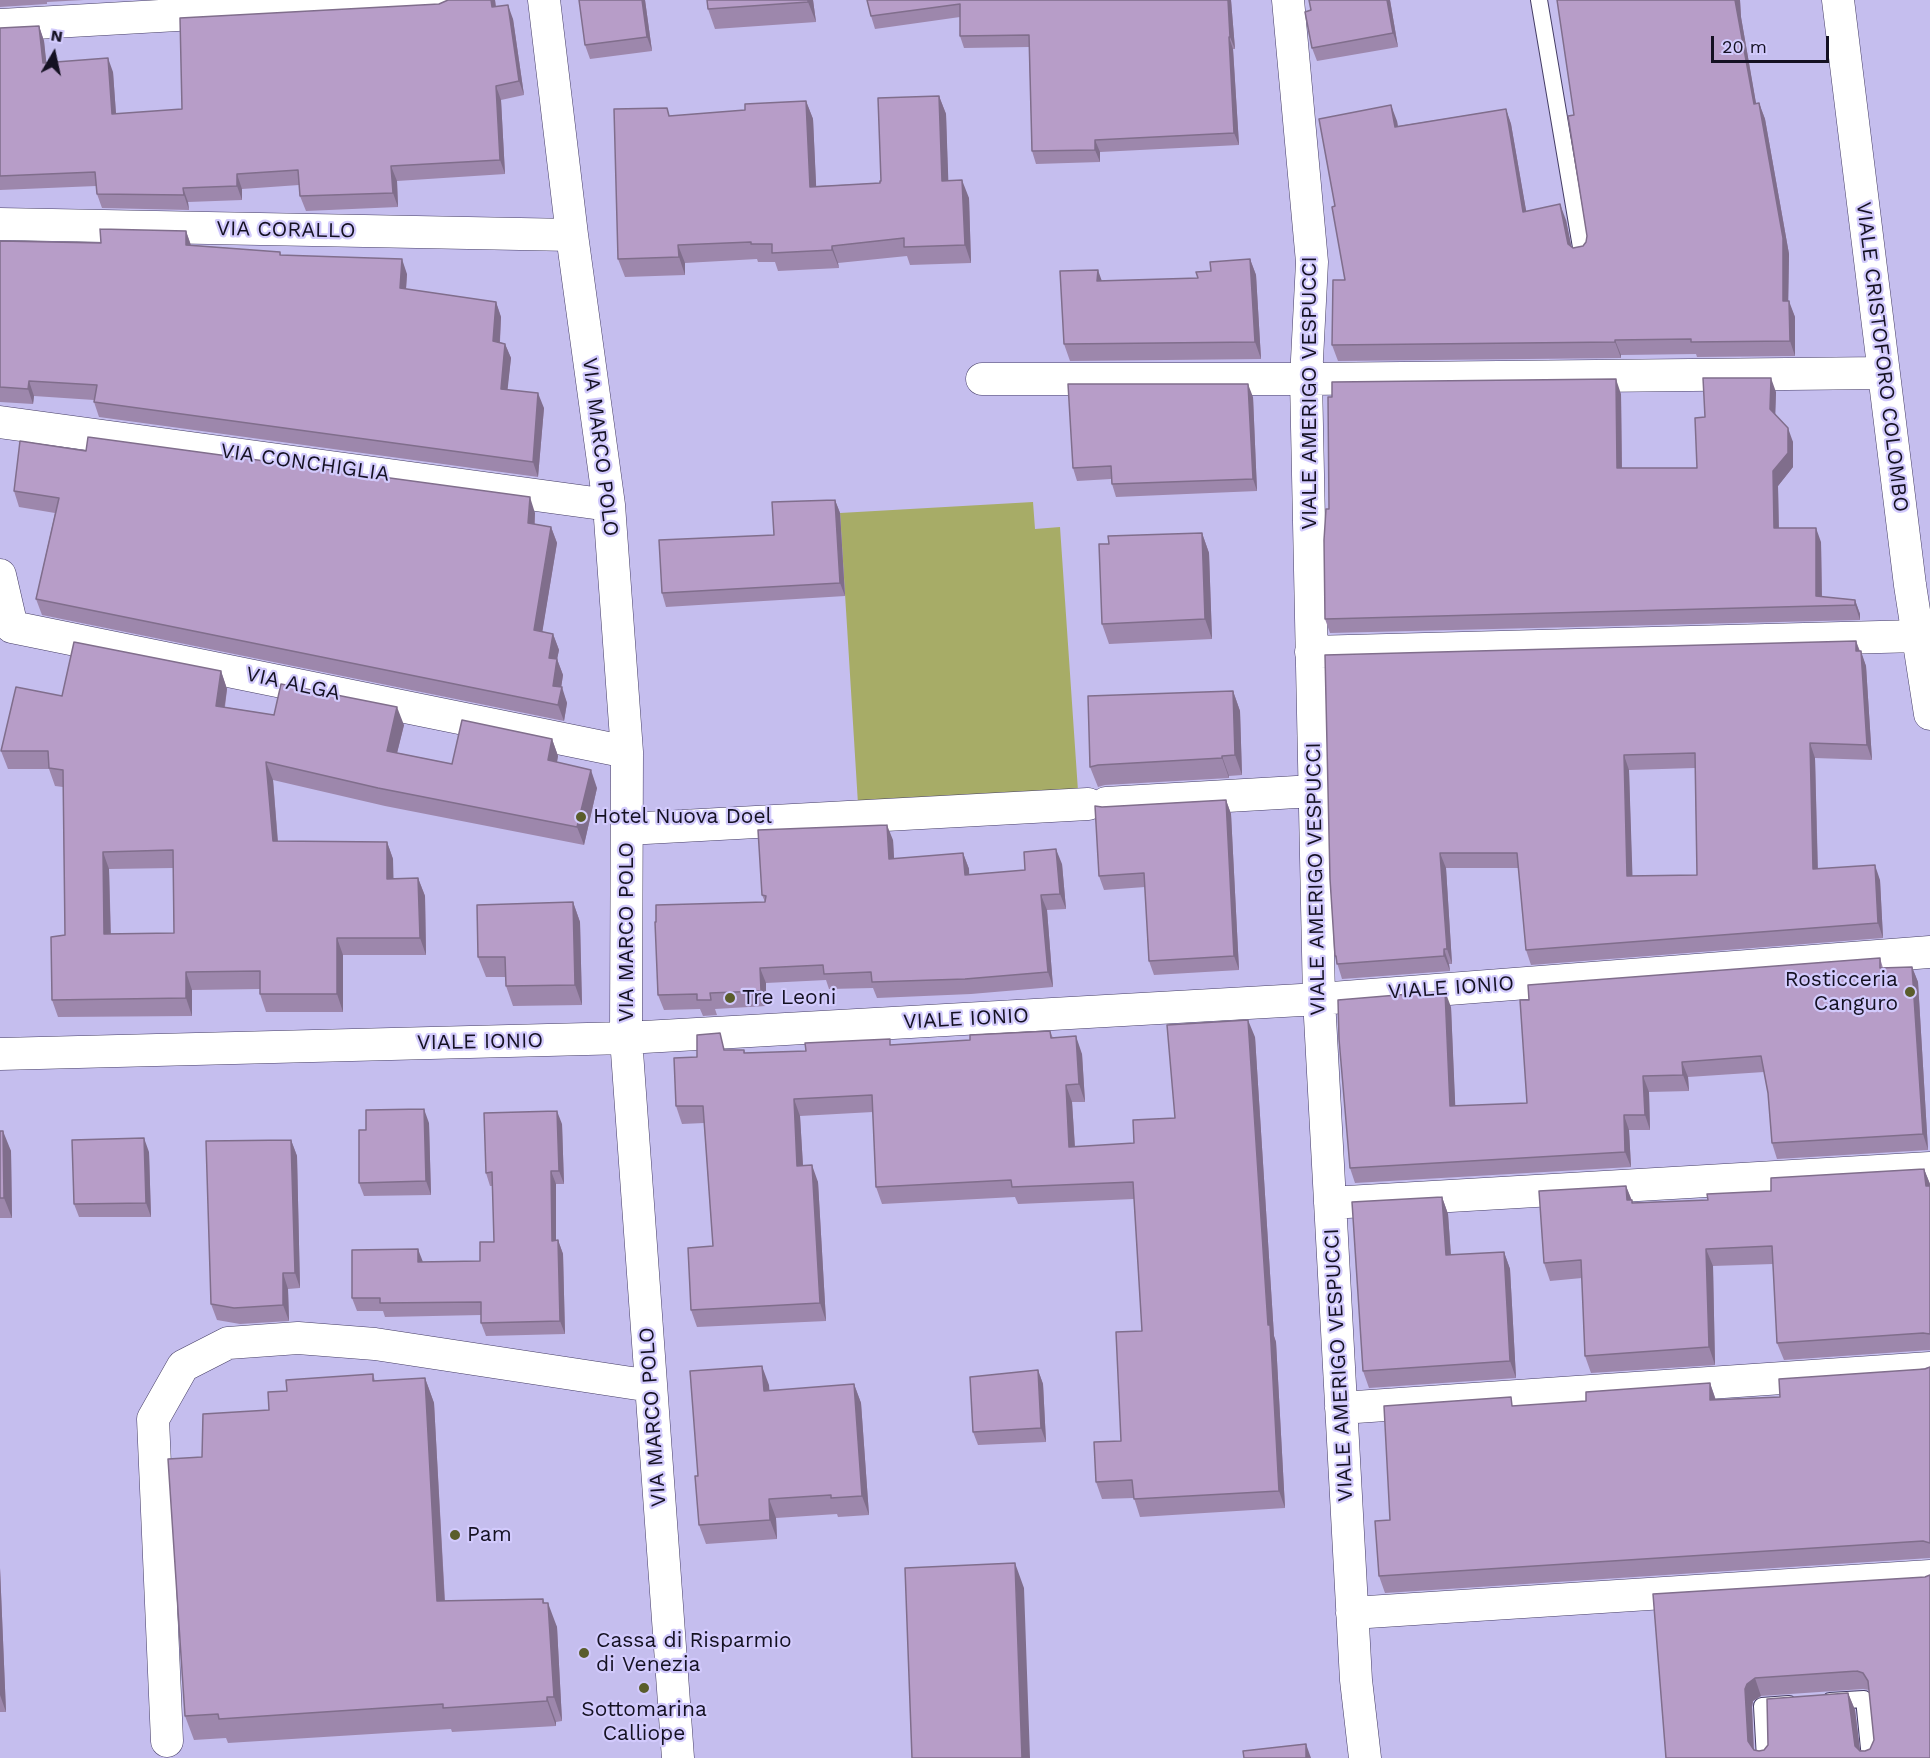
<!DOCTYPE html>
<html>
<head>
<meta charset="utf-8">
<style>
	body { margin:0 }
	#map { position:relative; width:1930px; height:1758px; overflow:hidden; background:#c5beee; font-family:"Work Sans",sans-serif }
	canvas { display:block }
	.north { position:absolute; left:24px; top:24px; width:60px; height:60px; -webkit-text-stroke:4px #d2cafc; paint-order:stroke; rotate:9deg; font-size:16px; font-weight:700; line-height:24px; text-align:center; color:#141122 }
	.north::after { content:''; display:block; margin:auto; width:21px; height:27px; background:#141122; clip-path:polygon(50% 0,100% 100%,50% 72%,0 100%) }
	.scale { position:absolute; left:1711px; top:36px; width:118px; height:27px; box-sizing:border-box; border:3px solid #141122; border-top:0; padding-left:8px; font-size:18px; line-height:21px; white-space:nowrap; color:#141122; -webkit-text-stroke:4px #d2cafc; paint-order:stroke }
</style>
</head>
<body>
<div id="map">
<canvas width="1930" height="1758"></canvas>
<div class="north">N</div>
<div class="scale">20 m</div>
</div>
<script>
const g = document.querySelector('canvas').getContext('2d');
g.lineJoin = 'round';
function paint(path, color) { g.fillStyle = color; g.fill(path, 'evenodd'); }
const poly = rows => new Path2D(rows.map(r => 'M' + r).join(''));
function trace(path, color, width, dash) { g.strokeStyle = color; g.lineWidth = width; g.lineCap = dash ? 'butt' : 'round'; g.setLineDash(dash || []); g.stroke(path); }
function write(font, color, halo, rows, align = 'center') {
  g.font = font + ' "Work Sans",sans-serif'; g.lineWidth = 4.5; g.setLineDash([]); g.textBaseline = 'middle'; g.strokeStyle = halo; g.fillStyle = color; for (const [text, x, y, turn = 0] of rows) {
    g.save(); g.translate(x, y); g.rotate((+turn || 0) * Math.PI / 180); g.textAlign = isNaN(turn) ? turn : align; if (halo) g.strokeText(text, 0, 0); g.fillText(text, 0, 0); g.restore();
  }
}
const green = poly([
	[1033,502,1035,529,1060,527,1078,791,858,804,840,513]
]);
const lane = poly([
	[1539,0,1582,253],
	[1830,1701,1864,1699,1870,1758],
	[1765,1758,1762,1706,1789,1704]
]);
const street = poly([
	[544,0,572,235,609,505,627,752,626,1038,678,1758],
	[1288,0,1312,262,1306,379,1319,999,1356,1680,1365,1758],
	[1838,0,1910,585,1930,714],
	[0,25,443,0],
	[0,224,572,235],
	[982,379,1306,379,1883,373],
	[0,422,609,505],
	[0,575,12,627,627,752],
	[1311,652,1918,636],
	[1106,803,1314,791],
	[627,829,1088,804],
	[0,1054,626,1038,1319,999,1930,952],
	[1330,1203,1930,1168],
	[1341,1408,1930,1368],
	[1352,1613,1930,1576],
	[167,1741,153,1419,183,1366,228,1343,298,1338,375,1344,651,1386]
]);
const wall = poly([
	[0,0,84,0,47,2,47,4,0,7],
	[448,0,495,0,496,6,513,19,524,95,501,100,505,174,397,181,398,207,306,211,300,196,299,185,242,189,242,200,188,202,189,210,102,208,97,194,96,186,0,190,0,28,39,26,44,41,46,63,113,72,116,114,182,109],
	[645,0,652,51,590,59,585,45],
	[707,0,813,0,816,22,715,29,708,9],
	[867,0,1231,0,1235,49,1233,49,1239,145,1100,152,1100,162,1036,164,1032,151,1029,47,964,48,960,36,960,17,875,29,871,16],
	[1390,0,1398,47,1317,61,1312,48],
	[1557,0,1740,0,1741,17,1756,104,1759,103,1765,119,1789,254,1788,301,1795,317,1795,356,1697,357,1696,354,1621,355,1621,358,1338,361,1332,345,1345,280,1335,206,1397,121,1398,126,1506,109,1511,124,1526,211,1566,220,1571,246,1573,248,1583,246,1586,242,1587,236,1574,115],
	[939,96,946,114,948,181,969,198,971,263,910,265,907,256,838,263,839,268,778,271,775,262,758,262,757,259,685,263,685,275,625,277,618,259,670,116,745,110,806,101,813,119,816,186,880,183],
	[186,231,191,245,280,252,281,255,407,274,406,289,496,302,501,317,500,342,505,344,511,358,507,390,544,408,538,477,99,417,94,402,94,400,34,396,33,404,0,402,0,241,101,243],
	[1250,259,1256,275,1261,359,1070,361,1064,344,1102,281,1198,278],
	[1776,392,1775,415,1793,442,1793,467,1778,486,1779,528,1821,542,1822,597,1855,600,1860,614,1860,620,1330,633,1325,619,1329,509,1621,394,1622,468,1697,468,1705,417],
	[1253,397,1257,491,1116,497,1112,484,1111,479,1077,481,1073,468],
	[86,451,535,513,535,524,551,527,557,543,542,632,553,634,559,650,557,659,563,675,561,687,567,703,564,721,42,615,36,599,55,513,19,507,14,491],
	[835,500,840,513,845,596,666,607,662,593,774,535],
	[1202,533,1209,553,1212,639,1109,644,1102,624,1109,544],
	[1856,641,1866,666,1872,760,1815,758,1818,869,1880,880,1883,938,1531,965,1526,950,1519,868,1446,868,1452,964,1449,964,1450,971,1342,979,1335,956,1330,879],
	[1695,768,1697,875,1632,876,1629,770],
	[221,671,227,689,225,707,274,715,404,725,397,753,452,764,552,739,558,756,557,762,597,788,584,845,385,806,273,780,278,841,387,842,393,859,393,879,418,878,425,896,426,955,343,955,343,1012,266,1012,260,994,260,989,192,990,192,1016,58,1017,52,1000,65,935,63,787,55,786,49,769,8,769,1,751,62,696],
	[173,868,174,933,111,934,109,869],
	[1233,691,1240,711,1242,775,1229,776,1229,778,1105,785,1098,787,1090,767],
	[1226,800,1231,814,1239,970,1154,975,1149,961,1145,887,1104,890,1099,876,1102,807],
	[893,840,894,859,963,853,969,869,969,875,1025,870,1062,864,1066,909,1047,910,1053,987,971,994,877,998,873,988,829,989,826,980,766,983,766,1006,715,1009,717,1015,703,1016,700,1009,664,1010,658,995,765,902,762,895],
	[573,902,580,922,582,1005,513,1006,506,986,506,977,486,977,478,957],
	[1880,958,1883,968,1912,967,1918,982,1928,1150,1777,1159,1772,1143,1768,1093,1764,1072,1688,1077,1689,1091,1649,1092,1650,1130,1629,1130,1631,1167,1355,1183,1350,1168,1451,1007,1455,1106,1527,1103,1529,1000],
	[1050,1031,1053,1038,1082,1054,1085,1102,1072,1102,1075,1147,1134,1143,1175,1118,1255,1037,1274,1336,1276,1342,1285,1508,1140,1517,1134,1498,1102,1499,1096,1482,1121,1441,1142,1331,1134,1199,1018,1204,1015,1197,882,1204,876,1187,873,1112,800,1116,803,1166,818,1182,826,1321,697,1327,691,1310,713,1246,704,1123,682,1124,676,1106,697,1057,726,1050,744,1050,745,1053,806,1051,970,1040],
	[429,1123,431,1195,364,1196,359,1183],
	[562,1124,564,1184,556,1184,556,1240,558,1240,563,1254,565,1334,486,1336,481,1323,481,1315,385,1317,383,1311,357,1311,352,1298,423,1262,480,1261,494,1242,493,1186,490,1186,486,1173],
	[0,1131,11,1151,12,1218,0,1218],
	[291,1140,297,1156,300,1288,288,1289,289,1321,240,1324,217,1320,211,1304],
	[149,1152,151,1217,79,1217,74,1204],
	[1924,1169,1930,1184,1930,1350,1784,1360,1777,1343,1773,1264,1713,1266,1715,1365,1591,1373,1585,1356,1582,1278,1550,1281,1544,1263,1626,1186,1633,1203,1708,1200,1771,1191],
	[1442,1197,1448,1214,1451,1255,1504,1252,1510,1269,1516,1378,1369,1388,1363,1371],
	[1930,1367,1930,1558,1385,1593,1379,1576,1390,1520,1515,1406,1586,1401,1710,1383,1716,1400,1780,1397],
	[1038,1370,1043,1384,1046,1442,978,1445,973,1432],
	[373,1374,375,1381,425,1378,434,1403,445,1601,544,1603,557,1627,562,1721,556,1722,556,1726,452,1732,451,1729,228,1743,226,1738,194,1740,185,1716,269,1410,287,1391],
	[854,1384,861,1403,869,1515,838,1517,837,1514,776,1518,777,1539,706,1544,699,1525,698,1476,769,1385,769,1391],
	[0,1568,6,1712,0,1712],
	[1925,1577,1930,1758,1666,1758,1653,1594],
	[1863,1689,1869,1690,1874,1740,1870,1749,1865,1751,1860,1750,1855,1710,1848,1693,1764,1750,1759,1751,1754,1750,1752,1707,1753,1701,1761,1696]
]);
const shadedWall = poly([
	[491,0,495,0,497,21,492,7],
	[642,0,645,0,652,51,647,37],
	[808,0,813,0,816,22,808,2],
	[1228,0,1231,0,1235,49,1230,37],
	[1387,0,1390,0,1398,47,1393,33],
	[1735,0,1740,0,1741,17,1759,120,1754,104],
	[508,5,513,19,524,95,519,81],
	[39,26,44,41,48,77,43,63],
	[1229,37,1233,49,1239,145,1234,133],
	[108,58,113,72,117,128,112,114],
	[496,86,501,100,505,174,500,160],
	[939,96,946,114,949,199,942,181],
	[806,101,813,119,817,204,810,187],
	[1759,103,1765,119,1789,254,1788,316,1783,301],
	[1391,105,1397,121,1400,142,1395,127],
	[1506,109,1511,124,1529,227,1523,212],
	[1095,140,1100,152,1100,162,1095,150],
	[391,166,397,181,398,207,393,193],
	[237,174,242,189,242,200,237,186],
	[962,180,969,198,971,263,965,245],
	[183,188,188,202,189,210,184,195],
	[1560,204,1566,220,1574,259,1568,244],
	[186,231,191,246,186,245],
	[678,245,685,263,685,275,679,257],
	[832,246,838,263,839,268,832,250],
	[402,259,407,274,405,303,400,288],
	[1250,259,1256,275,1261,359,1255,342],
	[1098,270,1104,287,1097,281],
	[1789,301,1795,317,1795,356,1790,341],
	[496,302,501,317,499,356,493,341],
	[1615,340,1621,355,1621,358,1615,342],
	[505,344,511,358,506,404,501,389],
	[1771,378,1776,392,1775,423,1770,409],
	[1616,379,1621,394,1622,483,1617,468],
	[29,381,34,396,33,404,28,389],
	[1248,384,1253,397,1257,491,1253,479],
	[538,393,544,408,538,477,533,462],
	[1788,428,1793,442,1793,467,1778,486,1779,542,1774,528,1773,471],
	[530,497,535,513,533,539,528,523],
	[835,500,840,513,845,596,840,583],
	[551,527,557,543,540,646,534,630],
	[1816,528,1821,542,1822,606,1816,596],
	[1202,533,1209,553,1212,639,1205,619],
	[1855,600,1860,614,1860,620,1855,605],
	[553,634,559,650,554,674,549,658],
	[1856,641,1861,656,1856,651],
	[1861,651,1866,666,1872,760,1867,745],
	[557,659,563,675,559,702,553,686],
	[221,671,227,689,222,724,216,706],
	[562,687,567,703,564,721,558,705],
	[1233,691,1240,711,1242,775,1235,755],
	[397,707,404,725,393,769,387,751],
	[552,739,558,756,554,778,548,760],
	[1810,743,1815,758,1818,884,1813,869],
	[1624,755,1629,770,1633,891,1627,876],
	[1222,756,1229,776,1229,778,1222,758],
	[266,762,273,780,279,859,273,841],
	[591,770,597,788,584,845,577,827],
	[1226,800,1231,814,1239,970,1234,956],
	[887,825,893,840,895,875,889,859],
	[387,842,393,859,394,897,387,879],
	[1056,849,1062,864,1066,909,1060,894],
	[103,852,109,869,111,952,104,934],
	[963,853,969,869,970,890,965,875],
	[1440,853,1446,868,1452,964,1447,949],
	[1875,865,1880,880,1883,938,1878,923],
	[418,878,425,896,426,955,420,938],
	[1041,895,1047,910,1053,987,1048,972],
	[573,902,580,922,582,1005,575,985],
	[337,938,343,955,343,1012,337,994],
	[1444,949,1449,964,1450,971,1444,956],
	[1912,967,1918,982,1928,1150,1923,1134],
	[760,968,766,983,766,1006,761,991],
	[186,972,192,990,192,1016,186,998],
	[1445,991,1451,1007,1456,1122,1450,1106],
	[1248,1020,1255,1037,1274,1336,1276,1342,1285,1508,1279,1491],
	[1076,1036,1082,1054,1085,1102,1079,1084],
	[1682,1062,1688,1077,1689,1091,1683,1075],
	[1643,1076,1649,1092,1650,1130,1645,1115],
	[1066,1085,1072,1102,1076,1165,1069,1147],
	[794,1099,800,1116,804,1183,797,1166],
	[424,1109,429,1123,431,1195,426,1181],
	[557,1111,562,1124,564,1184,559,1171],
	[1624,1115,1629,1130,1631,1167,1625,1152],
	[3,1131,11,1151,12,1218,4,1198],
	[144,1138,149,1152,151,1217,146,1203],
	[291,1140,297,1156,300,1288,295,1273],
	[812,1165,818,1182,826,1321,820,1303],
	[1924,1169,1930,1184,1930,1198,1926,1186],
	[551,1171,556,1184,556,1254,552,1241],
	[1626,1186,1638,1217,1627,1200],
	[1442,1197,1448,1214,1452,1272,1446,1255],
	[558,1240,563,1254,565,1334,560,1321],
	[418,1249,423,1262,418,1262],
	[1706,1249,1713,1266,1715,1365,1709,1347],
	[1504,1252,1510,1269,1516,1378,1510,1361],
	[283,1273,288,1289,289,1321,283,1305],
	[762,1366,769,1385,771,1410,764,1391],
	[1038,1370,1043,1384,1046,1442,1041,1428],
	[425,1378,434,1403,446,1626,437,1601],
	[1710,1383,1716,1401,1710,1400],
	[854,1384,861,1403,869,1515,862,1496],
	[769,1499,776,1518,777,1539,770,1520],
	[1015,1563,1024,1588,1030,1758,1022,1758],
	[0,1568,6,1712,0,1695],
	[543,1599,549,1616,548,1603,557,1627,562,1721,554,1697],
	[1755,1678,1761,1696,1753,1701,1752,1707,1754,1758,1748,1741,1745,1689,1747,1684],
	[1848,1693,1855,1710,1861,1758,1855,1746],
	[547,1697,556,1722,556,1726,547,1701],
	[1306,1744,1311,1758,1306,1758]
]);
const building = poly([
	[448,0,491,0,492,7,508,5,519,81,496,86,500,160,391,166,393,193,300,196,298,170,237,174,237,186,183,188,184,195,97,194,95,172,0,176,0,28,39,26,43,63,108,58,112,114,182,109,180,18,439,4,448,0],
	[579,0,642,0,647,37,585,45,579,0],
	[707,0,808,0,808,2,708,9,707,0],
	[867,0,1228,0,1230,37,1229,37,1234,133,1095,140,1095,150,1032,151,1029,35,960,36,960,4,871,16,867,0],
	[1309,0,1387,0,1393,33,1312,48,1305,12,1311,10,1309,0],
	[1557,0,1735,0,1754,104,1759,103,1783,238,1783,301,1789,301,1790,341,1691,342,1691,339,1615,340,1615,342,1332,345,1333,280,1345,280,1332,207,1335,206,1319,119,1391,105,1395,127,1506,109,1523,212,1560,204,1568,244,1573,248,1583,246,1586,242,1587,236,1568,116,1574,115,1557,0],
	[939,96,942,181,962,180,965,245,904,247,904,238,832,246,832,250,772,253,772,244,751,244,751,242,678,245,679,257,618,259,614,109,667,108,669,116,745,110,745,104,806,101,810,187,880,183,880,181,881,181,878,98,939,96],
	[100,229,186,231,186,245,280,252,280,255,402,259,400,288,496,302,493,341,505,344,501,389,538,393,533,462,94,402,97,385,29,381,28,389,0,387,0,241,101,243,100,229],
	[1250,259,1255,342,1064,344,1060,271,1098,270,1097,281,1198,278,1196,272,1211,271,1210,262,1250,259],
	[1703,378,1771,378,1770,409,1788,428,1788,453,1773,471,1774,528,1816,528,1816,596,1855,600,1855,605,1325,619,1324,540,1326,509,1329,509,1328,397,1332,397,1332,382,1616,379,1617,468,1697,468,1695,418,1705,417,1703,378],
	[1068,384,1248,384,1253,479,1112,484,1111,466,1073,468,1068,384],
	[88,437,530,497,528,523,551,527,534,630,553,634,549,658,557,659,553,686,562,687,558,705,36,599,59,498,14,491,20,441,86,451,88,437],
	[835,500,840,583,662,593,659,540,774,535,772,502,835,500],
	[1202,533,1205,619,1102,624,1099,544,1109,544,1108,536,1202,533],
	[1856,641,1856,651,1861,651,1867,745,1810,743,1813,869,1875,865,1878,923,1526,950,1517,853,1440,853,1447,949,1444,949,1444,956,1337,964,1336,956,1335,956,1330,879,1325,655,1856,641],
	[1695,753,1697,875,1627,876,1624,755,1695,753],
	[74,642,221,671,216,706,274,715,281,684,397,707,387,751,452,764,462,720,552,739,548,760,591,770,577,827,378,788,266,762,273,841,387,842,387,879,418,878,420,938,337,938,337,994,260,994,260,971,186,972,186,998,52,1000,51,937,65,935,63,770,49,768,48,751,1,751,16,687,62,696,74,642],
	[173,850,174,933,104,934,103,852,173,850],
	[1233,691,1235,755,1222,756,1222,758,1098,765,1090,767,1088,696,1233,691],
	[1226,800,1234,956,1149,961,1144,873,1099,876,1095,806,1102,807,1226,800],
	[887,825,889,859,963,853,965,875,1025,870,1024,852,1056,849,1060,894,1041,895,1048,972,965,979,872,982,871,972,824,974,823,965,760,968,761,991,710,993,711,1000,697,1000,697,994,658,995,655,922,656,922,656,905,765,902,766,896,762,895,758,830,887,825],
	[573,902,575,985,506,986,505,957,478,957,477,905,573,902],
	[1880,958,1880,968,1912,967,1923,1134,1772,1143,1768,1093,1761,1056,1682,1062,1683,1075,1643,1076,1645,1115,1624,1115,1625,1152,1350,1168,1339,1039,1338,1000,1445,991,1450,1106,1527,1103,1520,1000,1529,1000,1528,985,1880,958],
	[1248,1020,1268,1325,1270,1325,1279,1491,1134,1499,1132,1480,1096,1482,1094,1442,1121,1441,1116,1332,1142,1331,1133,1182,1012,1187,1011,1180,876,1187,872,1095,794,1099,797,1166,812,1165,820,1303,691,1310,688,1248,713,1246,703,1106,676,1106,674,1058,697,1057,697,1035,720,1033,724,1050,744,1050,744,1053,806,1051,805,1043,890,1039,890,1045,970,1040,970,1035,1050,1031,1051,1038,1076,1036,1079,1084,1066,1085,1069,1147,1134,1143,1133,1120,1175,1118,1167,1025,1248,1020],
	[424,1109,426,1181,359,1183,359,1130,366,1130,366,1110,424,1109],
	[557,1111,559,1171,551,1171,552,1241,558,1240,560,1321,481,1323,481,1302,380,1303,380,1298,352,1298,352,1250,418,1249,418,1262,480,1261,480,1242,494,1242,492,1172,486,1173,484,1113,557,1111],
	[0,1131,3,1131,4,1198,0,1198,0,1131],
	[144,1138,146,1203,74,1204,72,1140,144,1138],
	[291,1140,295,1273,283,1273,283,1305,234,1308,211,1304,206,1141,291,1140],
	[1924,1169,1926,1186,1930,1186,1930,1334,1923,1333,1777,1343,1772,1246,1706,1249,1709,1347,1585,1356,1581,1260,1544,1263,1539,1191,1626,1186,1627,1200,1632,1200,1632,1203,1708,1200,1707,1194,1771,1191,1771,1178,1924,1169],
	[1442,1197,1446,1255,1504,1252,1510,1361,1363,1371,1352,1202,1442,1197],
	[762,1366,764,1391,854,1384,862,1496,831,1498,831,1495,769,1499,770,1520,699,1525,695,1476,698,1476,690,1371,762,1366],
	[1930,1367,1930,1543,1923,1541,1379,1576,1375,1521,1390,1520,1384,1406,1511,1397,1512,1406,1586,1401,1586,1392,1710,1383,1710,1400,1780,1397,1779,1379,1925,1369,1930,1367],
	[1038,1370,1041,1428,973,1432,970,1377,1038,1370],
	[373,1374,373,1381,425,1378,437,1601,543,1599,543,1603,548,1603,554,1697,547,1697,547,1701,443,1708,443,1704,219,1719,218,1714,185,1716,168,1459,202,1457,203,1414,269,1410,268,1392,287,1391,286,1380,373,1374],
	[1015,1563,1022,1758,912,1758,905,1568,1015,1563],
	[1930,1575,1930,1758,1666,1758,1653,1594,1925,1577,1930,1575],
	[1857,1671,1863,1673,1868,1681,1874,1740,1870,1749,1865,1751,1860,1751,1855,1746,1848,1693,1767,1699,1768,1745,1764,1750,1759,1751,1754,1750,1748,1741,1745,1689,1747,1684,1755,1678,1857,1671],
	[1306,1744,1306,1758,1244,1758,1243,1751,1306,1744]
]);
const markers = [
	[581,817,6,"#5a5d2b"],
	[1910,992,6,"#5a5d2b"],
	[730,998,6,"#5a5d2b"],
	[455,1535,6,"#5a5d2b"],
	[584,1653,6,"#5a5d2b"],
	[644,1688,6,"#5a5d2b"]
];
const streetNames = [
	["VIA CORALLO",286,230,1],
	["VIALE CRISTOFORO COLOMBO",1882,357,83],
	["VIALE AMERIGO VESPUCCI",1310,393,-90],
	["VIA MARCO POLO",600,447,83],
	["VIA CONCHIGLIA",305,463,8],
	["VIA ALGA",293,684,12],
	["VIALE AMERIGO VESPUCCI",1316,879,-91],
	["VIA MARCO POLO",627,932,-90],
	["VIALE IONIO",1451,988,-4],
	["VIALE IONIO",966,1019,-3],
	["VIALE IONIO",480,1042,-1],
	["VIALE AMERIGO VESPUCCI",1339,1365,-93],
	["VIA MARCO POLO",653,1417,-94]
];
const poiNames = [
	["Hotel Nuova Doel",593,817],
	["Rosticceria",1898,980,"right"],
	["Canguro",1898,1004,"right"],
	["Tre Leoni",742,998],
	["Pam",467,1535],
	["Cassa di Risparmio",596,1641],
	["di Venezia",596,1665],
	["Sottomarina",644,1710,"center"],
	["Calliope",644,1734,"center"]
];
paint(green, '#a7ac67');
trace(lane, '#453d65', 18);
trace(street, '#453d65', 33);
trace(lane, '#fff', 16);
trace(street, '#fff', 32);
paint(wall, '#9d87ac');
paint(shadedWall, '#806e8c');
paint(building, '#b79dc8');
trace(building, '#806e8c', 1.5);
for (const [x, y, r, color] of markers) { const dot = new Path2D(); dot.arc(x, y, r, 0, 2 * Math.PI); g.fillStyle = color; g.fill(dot); trace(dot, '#d2cafc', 2); }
write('21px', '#141122', '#d2cafc', streetNames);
write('21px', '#141122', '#d2cafc', poiNames, 'left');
</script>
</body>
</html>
